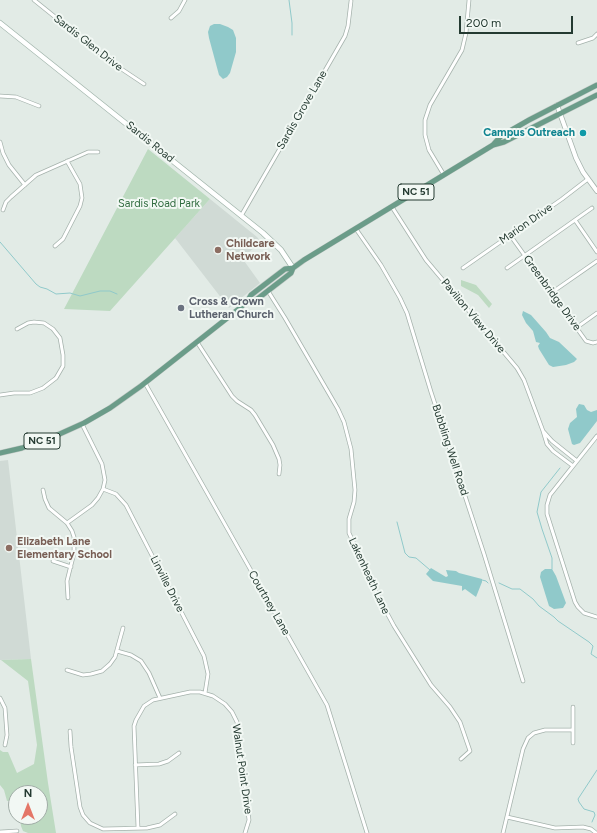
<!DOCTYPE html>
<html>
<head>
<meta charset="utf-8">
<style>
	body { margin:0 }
	#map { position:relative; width:597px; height:833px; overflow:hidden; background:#e2ebe6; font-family:Figtree,sans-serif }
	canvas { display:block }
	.north { position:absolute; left:8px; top:785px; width:40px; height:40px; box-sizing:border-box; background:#f2f8f4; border:1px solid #a0aca6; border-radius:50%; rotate:0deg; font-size:11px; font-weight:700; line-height:16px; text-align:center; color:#243a31 }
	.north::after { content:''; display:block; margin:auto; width:14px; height:18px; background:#e47667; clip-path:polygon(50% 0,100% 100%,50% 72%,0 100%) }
	.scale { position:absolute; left:459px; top:16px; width:114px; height:18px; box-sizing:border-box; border:2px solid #243a31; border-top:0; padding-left:5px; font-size:12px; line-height:14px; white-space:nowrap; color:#243a31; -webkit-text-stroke:3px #f2f8f4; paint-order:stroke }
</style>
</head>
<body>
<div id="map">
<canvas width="597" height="833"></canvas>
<div class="north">N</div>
<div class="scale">200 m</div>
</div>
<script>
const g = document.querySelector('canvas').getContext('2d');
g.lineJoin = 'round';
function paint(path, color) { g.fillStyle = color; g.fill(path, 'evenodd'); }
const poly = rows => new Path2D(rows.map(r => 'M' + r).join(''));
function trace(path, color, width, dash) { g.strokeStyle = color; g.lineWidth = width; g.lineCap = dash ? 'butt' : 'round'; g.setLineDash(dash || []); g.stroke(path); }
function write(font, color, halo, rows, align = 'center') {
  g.font = font + ' Figtree,sans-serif'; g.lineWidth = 4; g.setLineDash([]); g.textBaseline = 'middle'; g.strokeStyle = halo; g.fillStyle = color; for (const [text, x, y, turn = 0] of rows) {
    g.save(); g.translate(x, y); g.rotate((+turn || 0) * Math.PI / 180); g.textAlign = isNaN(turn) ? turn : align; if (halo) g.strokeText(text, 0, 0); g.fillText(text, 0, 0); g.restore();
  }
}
const built = poly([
	[210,199,257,237,261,242,242,258,260,283,229,308,175,238],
	[8,460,31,659,0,660,0,461]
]);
const green = poly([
	[148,149,210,199,110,311,64,309],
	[461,280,476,285,492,304,489,308,478,295,461,286],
	[31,659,48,783,56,833,28,833,23,831,21,826,20,817,40,817,40,793,16,793,16,799,7,801,4,790,0,785,0,750,3,752,8,752,17,773,34,764,37,745,28,681,1,660]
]);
const water = poly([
	[214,24,220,24,228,27,233,30,236,38,236,52,230,73,227,77,223,79,219,75,209,38,208,32,210,26],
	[523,311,531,315,546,332,550,338,559,342,577,359,574,362,566,365,553,367,549,365,539,349,538,346,540,343,536,342,533,331,526,323,522,315],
	[579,404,584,405,587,410,591,412,597,410,597,421,580,443,574,445,572,444,568,429,570,423,577,417,576,409],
	[431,568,446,577,448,576,446,570,456,571,459,573,482,579,482,582,476,597,465,589,462,591,462,586,433,581,426,574],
	[545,569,552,569,556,576,566,603,563,608,554,609,549,606,540,577,541,572]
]);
const stream = poly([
	[289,0,292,23,292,35],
	[0,242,36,284,40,287,47,289,56,294,70,293,80,296,100,291,110,291,117,294],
	[397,522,405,553,409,557,416,558,430,570],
	[552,569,552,558,542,529,537,512,541,492,560,468],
	[482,580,486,581,488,583],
	[499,583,512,589,520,589,533,599,539,606,554,617,558,621,589,642,593,646,591,654,597,658],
	[592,822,595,815,594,812,584,809,579,802,578,799,597,770]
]);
const minor = poly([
	[34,0,111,62,144,84],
	[171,18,179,11,185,0],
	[578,43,593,38,597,34],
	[0,96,16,97,39,106],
	[0,142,3,153,9,165,25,185],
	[444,175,429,150,425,135,425,120,430,105,462,50,466,33,469,0],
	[392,207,426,260,517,368,524,380,543,431],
	[3,210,6,202,11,197,36,175,88,152,98,152],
	[241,216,345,36,348,26,351,1],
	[575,220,597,252],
	[356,229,381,265,400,298,407,313,431,392,484,554,523,681],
	[510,235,586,341,593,343,597,342],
	[55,246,63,239,80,206,82,198,80,184,67,161],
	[463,268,562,199,588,179],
	[507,268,592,208],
	[268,291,285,318,338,409,344,422,351,449,355,490,354,502,349,519,349,533,381,602,394,626,431,685,450,707,460,722,470,751,461,759],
	[551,293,597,261],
	[576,328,597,313],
	[197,342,232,396,237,401,251,410,255,415,273,445,279,459,280,465,279,474],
	[145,383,327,705,367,833],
	[0,395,14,393,30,393,43,388,56,378,63,366,63,355,60,338,53,329,44,323,34,322,28,323,17,329],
	[597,436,550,495,547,505,547,514,575,602,578,607,584,613,597,617],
	[573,466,553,451,547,444,543,431,552,441,577,461],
	[103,489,116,494,126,505,204,656,208,674,205,693],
	[43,490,45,499,49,508,67,523,72,531,74,537,74,553,67,581,68,598],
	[67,523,92,505,98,498,103,489,105,480,102,464,82,424],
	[53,561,71,567],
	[117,651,131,655,141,661,149,673,160,698],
	[67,670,83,675,91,674,102,671,110,664,115,657,123,628],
	[0,698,5,708,7,735,5,745],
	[70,731,71,747,80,807,83,815,90,823,103,829,147,828,160,825,175,814],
	[573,743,573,707],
	[135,765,159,764,168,761,179,753],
	[507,817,555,828,583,827,591,829,596,833],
	[138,828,134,726,136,720,144,706,153,700,190,692,200,692,213,696,225,704,232,712,237,722,249,820,245,833],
	[0,832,17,831],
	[503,833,523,749,528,738,534,733,545,730,572,730]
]);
const tertiary = poly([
	[557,105,576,158,583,172,597,191]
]);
const secondary = poly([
	[0,23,263,233,281,250,293,268]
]);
const primary = poly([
	[493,145,504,142,597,95],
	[248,300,256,300,291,273,293,268,304,260,493,145,501,136,529,120,597,85],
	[0,453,22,448,53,437,84,423,110,408,141,386,240,308,248,300,251,295,285,269,293,268]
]);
const markers = [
	[583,133,4,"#0f9aa8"],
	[218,250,4,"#8d6e63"],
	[181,308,4,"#6b7280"],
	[9,548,4,"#8d6e63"]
];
const shields = [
	[416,192,36],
	[42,441,36]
];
const shieldNames = [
	["NC 51",416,192],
	["NC 51",42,441]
];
const streetNames = [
	["Sardis Glen Drive",88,43,38],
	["Sardis Grove Lane",302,110,-60],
	["Sardis Road",150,142,39],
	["Marion Drive",526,224,-35],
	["Greenbridge Drive",552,293,54],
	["Pavilion View Drive",473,316,50],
	["Bubbling Well Road",450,450,72],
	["Lakenheath Lane",369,576,65],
	["Linville Drive",167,584,63],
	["Courtney Lane",269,603,60],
	["Walnut Point Drive",242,769,82]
];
const cultureNames = [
	["Campus Outreach",575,133]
];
const parkNames = [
	["Sardis Road Park",159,204]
];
const educationNames = [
	["Childcare",226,244],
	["Network",226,257],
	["Elizabeth Lane",17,542],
	["Elementary School",17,555]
];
const worshipNames = [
	["Cross & Crown",189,302],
	["Lutheran Church",189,315]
];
paint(built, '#d0dad5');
paint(green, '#bddac1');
paint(water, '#90c9ca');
trace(stream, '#90c9ca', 1);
trace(minor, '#a5b2ac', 4.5);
trace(tertiary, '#a5b2ac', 5.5);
trace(secondary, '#a2b5ac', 6);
trace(primary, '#c2c8c5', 6);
trace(minor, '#fff', 3);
trace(tertiary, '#fff', 4);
trace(secondary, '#fff', 4.5);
trace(primary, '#6b9c89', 5);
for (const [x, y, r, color] of markers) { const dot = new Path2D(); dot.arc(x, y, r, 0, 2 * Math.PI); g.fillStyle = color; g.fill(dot); trace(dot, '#f2f8f4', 1.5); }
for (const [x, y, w] of shields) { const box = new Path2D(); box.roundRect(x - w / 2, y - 8, w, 16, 3); g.fillStyle = '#f2f8f4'; g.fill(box); trace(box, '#243a31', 1); }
write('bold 10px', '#243a31', null, shieldNames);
write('11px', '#243a31', '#f2f8f4', streetNames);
write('bold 11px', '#0d838f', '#f2f8f4', cultureNames, 'right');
write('11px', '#326d41', '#f2f8f4', parkNames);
write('bold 11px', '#785e54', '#f2f8f4', educationNames, 'left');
write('bold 11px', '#5b616d', '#f2f8f4', worshipNames, 'left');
</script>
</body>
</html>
